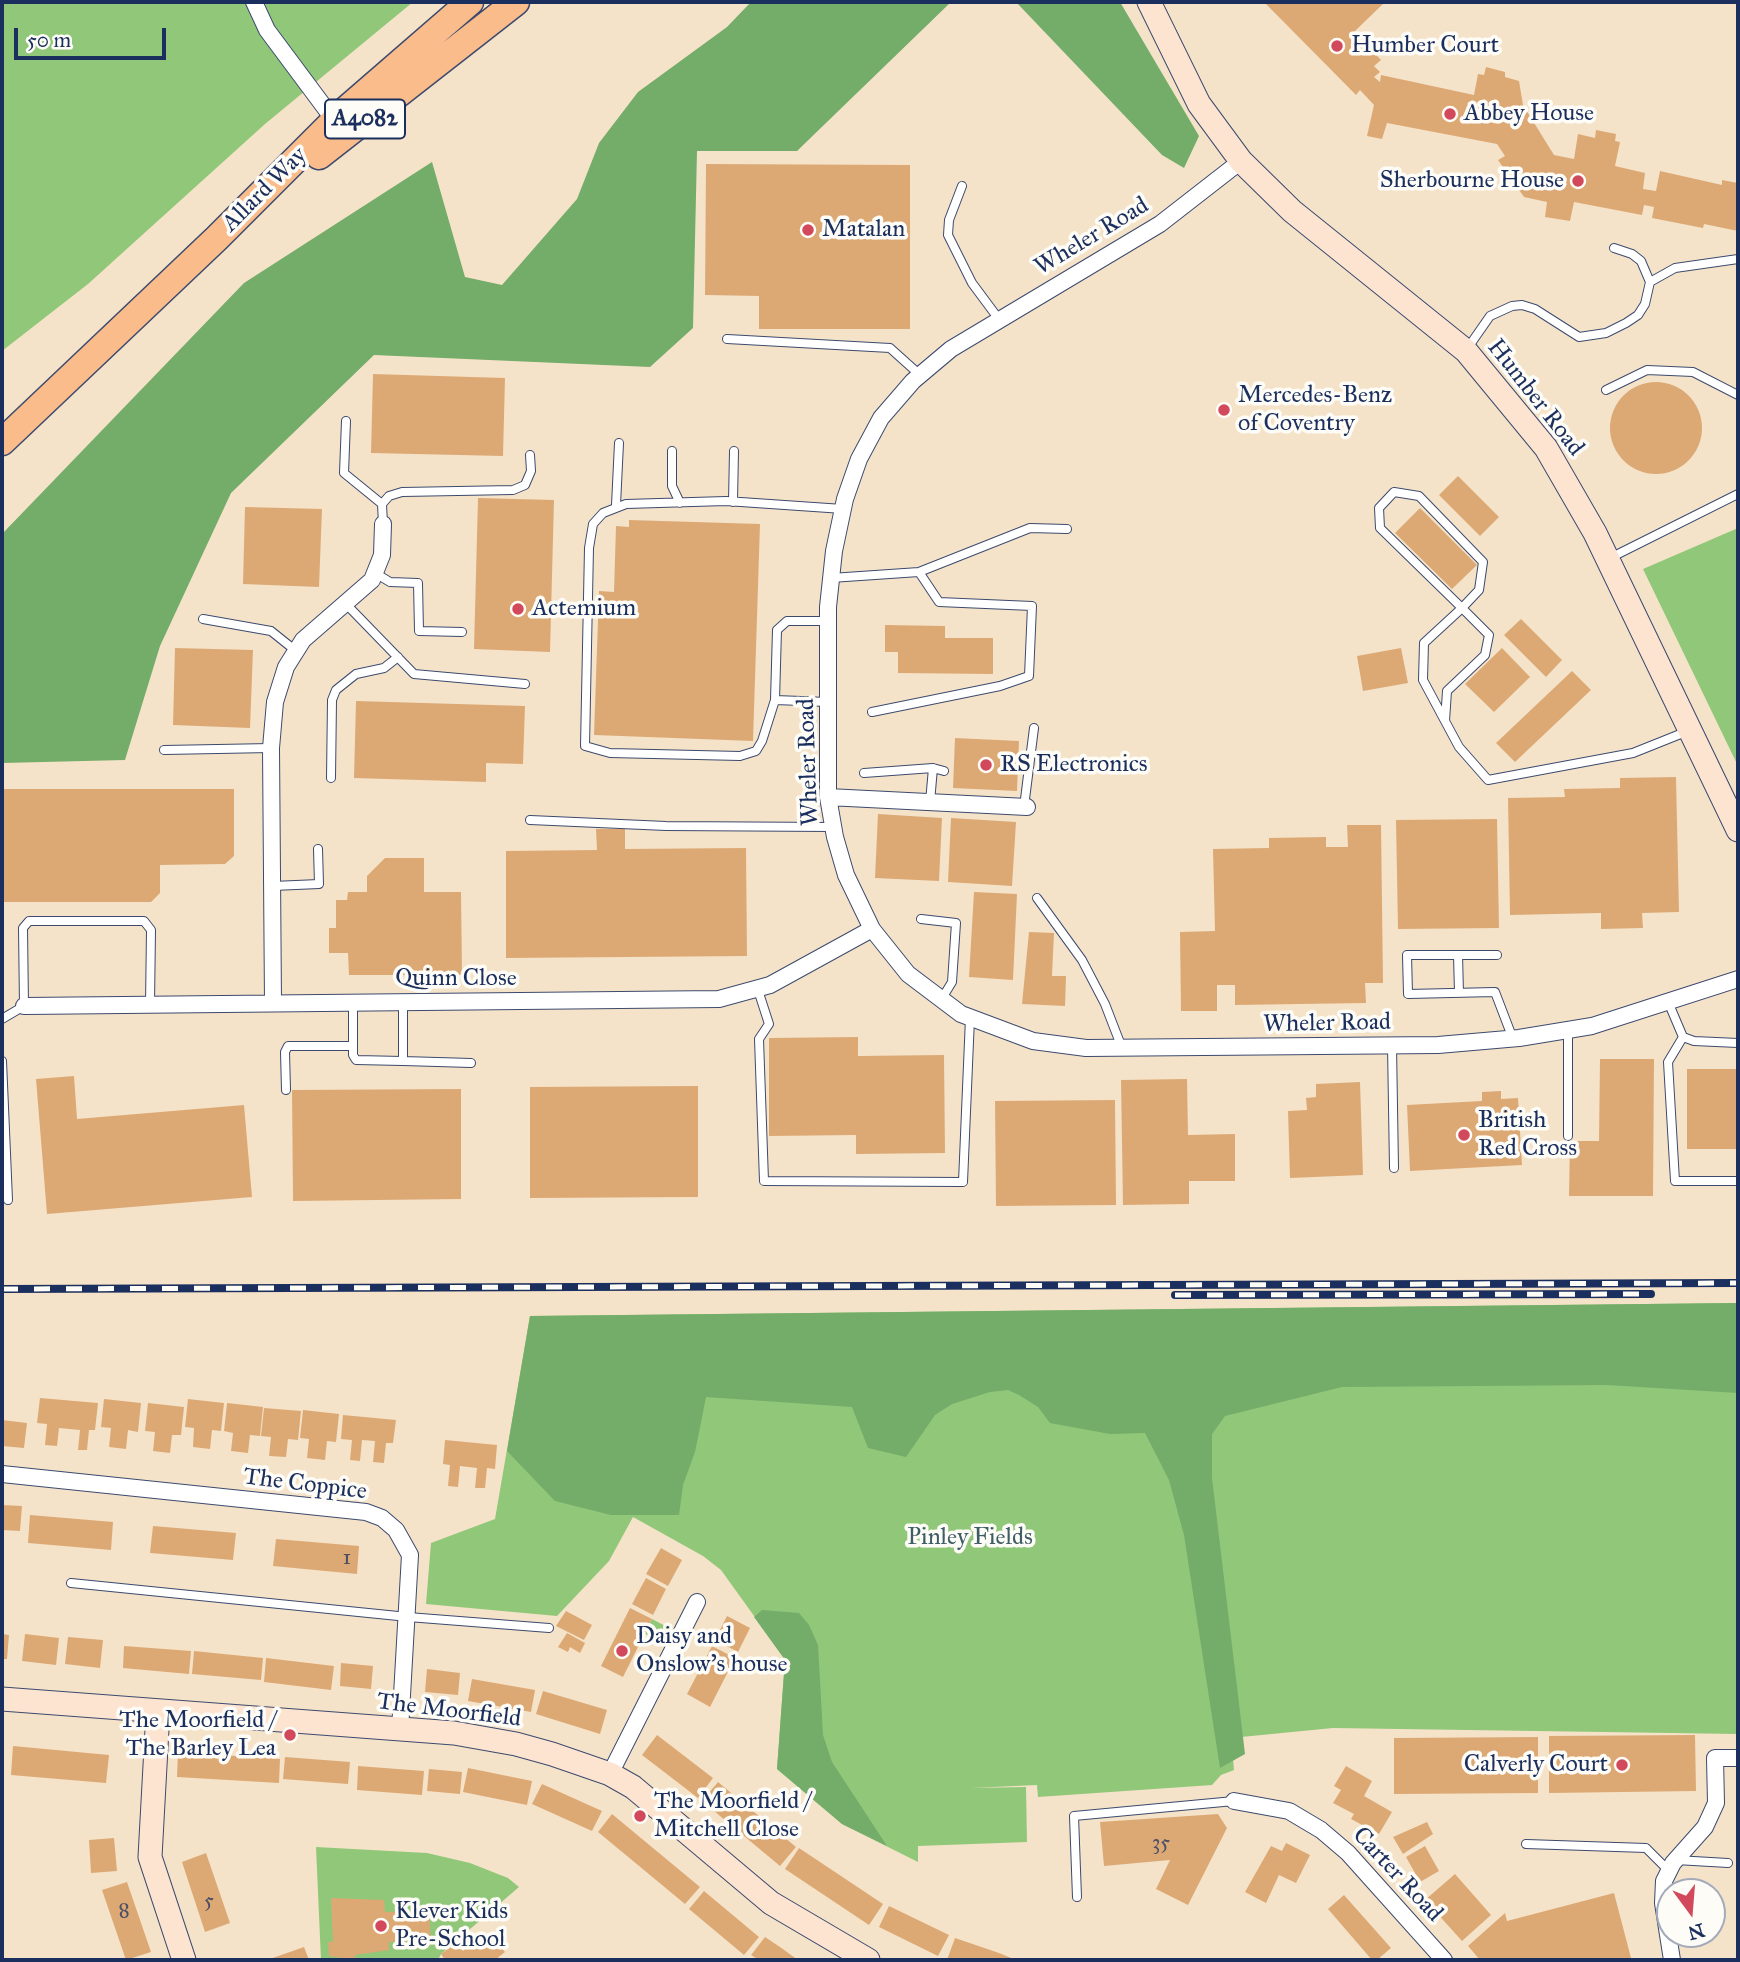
<!DOCTYPE html>
<html>
<head>
<meta charset="utf-8">
<style>
	body { margin:0 }
	#map { position:relative; width:1740px; height:1962px; overflow:hidden; background:#f5e3c9; font-family:"IM FELL Great Primer",serif }
	canvas { display:block }
	.frame { position:absolute; inset:0; border:4px solid #1b2f5e; pointer-events:none }
	.north { position:absolute; left:1656px; top:1878px; width:70px; height:70px; box-sizing:border-box; background:#fdfcf7; border:2px solid #a3aaba; border-radius:50%; rotate:164deg; font-size:19px; font-weight:700; line-height:28px; text-align:center; color:#1b2f5e }
	.north::after { content:''; display:block; margin:auto; width:24px; height:32px; background:#d1495b; clip-path:polygon(50% 0,100% 100%,50% 72%,0 100%) }
	.scale { position:absolute; left:14px; top:28px; width:152px; height:32px; box-sizing:border-box; border:4px solid #1b2f5e; border-top:0; padding-left:9px; font-size:21px; line-height:24px; white-space:nowrap; color:#1b2f5e; -webkit-text-stroke:5px #fdfcf7; paint-order:stroke }
</style>
</head>
<body>
<div id="map">
<canvas width="1740" height="1962"></canvas>
<div class="frame"></div>
<div class="north">N</div>
<div class="scale">50 m</div>
</div>
<script>
const g = document.querySelector('canvas').getContext('2d');
g.lineJoin = 'round';
function paint(path, color) { g.fillStyle = color; g.fill(path, 'evenodd'); }
const poly = rows => new Path2D(rows.map(r => 'M' + r).join(''));
function trace(path, color, width, dash) { g.strokeStyle = color; g.lineWidth = width; g.lineCap = dash ? 'butt' : 'round'; g.setLineDash(dash || []); g.stroke(path); }
function write(font, color, halo, rows, align = 'center') {
  g.font = font + ' "IM FELL Great Primer",serif'; g.lineWidth = 7; g.setLineDash([]); g.textBaseline = 'middle'; g.strokeStyle = halo; g.fillStyle = color; for (const [text, x, y, turn = 0] of rows) {
    g.save(); g.translate(x, y); g.rotate((+turn || 0) * Math.PI / 180); g.textAlign = isNaN(turn) ? turn : align; if (halo) g.strokeText(text, 0, 0); g.fillText(text, 0, 0); g.restore();
  }
}
const green = poly([
	[2,2,413,2,265,124,88,284,2,351],
	[1738,528,1738,766,1643,569],
	[1738,1303,1738,1734,1333,1728,1231,1738,1234,1770,1221,1775,1212,1785,1038,1797,1037,1785,971,1788,1026,1787,1027,1842,918,1846,918,1862,842,1824,777,1769,785,1659,721,1570,703,1556,633,1517,609,1561,557,1616,426,1604,431,1543,495,1519,530,1316],
	[652,1619,673,1630,665,1644,645,1634],
	[316,1847,427,1853,470,1863,508,1878,519,1887,441,1954,438,1960,321,1960]
]);
const forest = poly([
	[751,2,951,2,797,151,697,151,693,328,650,367,374,355,231,493,160,646,125,760,2,763,2,534,244,283,432,162,465,277,502,285,577,199,599,143,638,92,727,27],
	[1016,2,1120,2,1199,136,1184,168,1162,155],
	[1738,1303,1738,1393,1607,1385,1342,1387,1225,1416,1212,1434,1212,1478,1245,1754,1220,1768,1184,1535,1169,1480,1145,1433,1110,1434,1050,1423,1038,1407,1019,1395,1008,1390,990,1392,952,1404,935,1415,906,1457,868,1448,852,1407,706,1397,695,1452,683,1485,679,1515,611,1515,555,1501,507,1451,530,1316],
	[762,1610,799,1613,809,1625,818,1645,823,1735,832,1762,887,1846,842,1824,777,1769,785,1660,754,1617]
]);
const building = poly([
	[1264,2,1385,2,1354,32,1381,60,1374,66,1380,72,1374,77,1380,82,1381,75,1474,95,1478,74,1484,75,1486,67,1505,72,1505,77,1519,81,1523,105,1554,155,1574,159,1578,134,1595,138,1596,130,1616,134,1615,141,1620,142,1615,166,1645,173,1643,189,1656,191,1660,171,1722,185,1722,180,1738,183,1738,231,1704,224,1703,228,1652,218,1654,207,1644,205,1642,215,1574,202,1570,221,1545,217,1547,202,1524,197,1498,160,1505,156,1497,144,1387,123,1382,139,1367,136,1374,105,1360,90,1356,95],
	[706,164,910,165,910,329,759,329,759,296,705,295],
	[373,374,505,378,503,456,371,453],
	'1610 428a46 46 0 1 1 92 0a46 46 0 1 1-92 0Z',
	[1458,476,1499,517,1480,536,1439,495],
	[478,498,554,500,550,652,474,649],
	[245,507,322,509,319,587,243,584],
	[1420,508,1477,565,1452,589,1395,533],
	[629,520,760,524,753,741,594,735,599,591,614,592,616,526,629,527],
	[1521,619,1562,660,1546,677,1504,635],
	[885,625,945,626,945,638,993,638,993,674,898,673,898,652,885,652],
	[175,648,253,650,250,728,173,725],
	[1401,648,1408,683,1363,691,1357,656],
	[1502,648,1530,677,1494,712,1465,684],
	[1572,671,1591,690,1515,762,1496,743],
	[356,701,525,706,523,764,486,763,486,782,354,778],
	[955,738,1019,741,1017,791,953,788],
	[1676,777,1679,912,1642,913,1643,928,1601,929,1601,913,1510,915,1508,798,1565,797,1564,789,1620,788,1620,778],
	[2,789,234,789,234,856,225,864,160,865,160,893,151,902,2,902],
	[878,814,942,818,939,881,875,878],
	[951,818,1016,822,1012,886,948,882],
	[1497,819,1499,928,1398,929,1396,820],
	[1347,825,1381,825,1383,983,1365,983,1366,1003,1235,1005,1235,985,1217,985,1217,1011,1181,1011,1180,932,1215,931,1213,849,1269,848,1269,838,1326,837,1326,847,1348,847],
	[596,829,625,829,625,849,746,848,747,956,506,958,506,851,597,850],
	[385,858,424,858,424,892,461,892,462,975,349,975,348,953,329,953,329,928,336,928,336,900,347,900,348,892,367,892,367,876],
	[974,892,1017,894,1013,980,969,977],
	[1029,932,1054,933,1052,976,1066,976,1065,1006,1022,1004],
	[858,1037,858,1056,944,1055,945,1153,856,1154,856,1135,769,1136,769,1038],
	[1600,1059,1654,1059,1653,1196,1569,1196,1570,1141,1599,1141],
	[1687,1069,1738,1069,1738,1149,1687,1149],
	[74,1076,77,1119,244,1105,252,1197,47,1214,36,1079],
	[1187,1079,1188,1135,1235,1134,1235,1181,1189,1181,1189,1204,1123,1205,1121,1080],
	[1360,1082,1363,1175,1290,1178,1288,1111,1307,1110,1306,1098,1316,1097,1316,1084],
	[698,1086,698,1197,530,1198,530,1087],
	[461,1089,461,1199,293,1201,292,1090],
	[1501,1091,1501,1099,1518,1098,1522,1165,1410,1171,1407,1105,1482,1101,1482,1092],
	[1115,1100,1116,1205,996,1206,995,1101],
	[40,1398,98,1403,95,1430,89,1430,87,1450,78,1450,80,1430,59,1428,57,1446,45,1445,47,1424,37,1423],
	[104,1399,141,1403,138,1432,128,1430,126,1449,109,1447,111,1428,101,1427],
	[188,1399,224,1403,221,1431,212,1430,210,1449,193,1447,194,1428,185,1427],
	[148,1403,184,1407,181,1435,172,1435,170,1453,153,1451,155,1432,145,1431],
	[227,1403,263,1407,260,1436,250,1435,248,1453,231,1451,233,1433,224,1431],
	[264,1408,301,1411,298,1440,288,1439,286,1457,269,1456,271,1437,261,1436],
	[303,1410,339,1414,336,1442,327,1441,325,1460,307,1458,309,1439,300,1438],
	[343,1415,396,1420,393,1443,386,1443,384,1463,373,1462,375,1441,362,1440,360,1461,350,1460,352,1440,341,1439],
	[2,1420,27,1423,24,1448,2,1446],
	[445,1440,497,1445,495,1469,487,1468,485,1488,475,1488,477,1468,460,1466,458,1487,448,1486,450,1465,443,1464],
	[2,1505,22,1506,20,1531,2,1530],
	[30,1515,113,1522,111,1550,28,1543],
	[153,1526,236,1533,233,1560,150,1553],
	[276,1539,359,1546,357,1574,273,1566],
	[661,1548,682,1560,668,1586,646,1574],
	[646,1578,666,1589,653,1615,632,1604],
	[630,1608,652,1619,623,1677,601,1666],
	[566,1611,592,1625,584,1640,556,1626],
	[727,1616,750,1628,738,1652,715,1640],
	[567,1633,585,1643,580,1653,570,1647,568,1652,558,1647],
	[2,1634,9,1635,7,1659,2,1659],
	[25,1634,59,1638,56,1665,22,1661],
	[68,1637,103,1640,100,1668,65,1664],
	[124,1646,191,1651,189,1674,123,1668],
	[712,1646,735,1658,710,1707,687,1694],
	[194,1651,263,1658,261,1680,192,1674],
	[266,1658,334,1666,331,1690,264,1682],
	[341,1663,373,1666,371,1689,340,1686],
	[427,1669,460,1673,458,1695,425,1692],
	[472,1679,535,1690,531,1712,468,1701],
	[543,1691,607,1710,600,1734,536,1714],
	[657,1735,713,1778,698,1798,642,1755],
	[1695,1735,1696,1791,1549,1793,1549,1736],
	[1538,1737,1538,1793,1394,1794,1394,1738],
	[13,1746,109,1755,106,1783,11,1775],
	[178,1752,280,1759,279,1783,177,1777],
	[285,1757,350,1762,348,1784,283,1779],
	[358,1766,424,1771,422,1795,357,1790],
	[1346,1766,1372,1781,1364,1796,1392,1812,1379,1834,1351,1819,1354,1814,1333,1803,1341,1790,1334,1786],
	[468,1768,532,1781,527,1805,463,1792],
	[429,1769,462,1772,460,1794,427,1791],
	[718,1782,796,1847,780,1866,702,1801],
	[542,1784,602,1811,592,1831,532,1804],
	[612,1814,700,1887,685,1904,598,1832],
	[1218,1814,1227,1828,1188,1905,1156,1889,1170,1860,1104,1866,1100,1822],
	[1427,1822,1433,1834,1403,1854,1393,1837],
	[114,1838,117,1871,91,1873,89,1840],
	[1286,1843,1310,1855,1296,1883,1279,1875,1266,1903,1245,1892,1271,1846,1282,1851],
	[1425,1846,1439,1871,1420,1882,1406,1857],
	[799,1848,883,1904,869,1925,785,1869],
	[206,1853,230,1923,205,1932,182,1862],
	[1455,1874,1491,1915,1462,1941,1425,1900],
	[127,1882,151,1952,126,1960,102,1890],
	[704,1891,759,1937,744,1955,689,1909],
	[1614,1893,1631,1958,1480,1960,1468,1946,1505,1913,1507,1921],
	[1344,1895,1391,1948,1377,1960,1372,1960,1328,1909],
	[331,1898,384,1900,385,1912,429,1911,431,1945,415,1949,411,1941,389,1942,389,1950,355,1955,355,1960,329,1956,328,1942,333,1942],
	[889,1906,949,1935,938,1956,879,1927],
	[765,1937,780,1947,798,1960,759,1960,751,1955],
	[493,1938,505,1952,495,1960,445,1960,441,1954,456,1943,463,1951,476,1940,481,1947],
	[955,1938,999,1953,1016,1960,947,1960],
	[304,1947,309,1960,267,1960]
]);
const lane = poly([
	[962,186,949,220,948,235,972,283,998,318],
	[1650,282,1675,268,1738,259],
	[727,339,890,348,920,375],
	[1467,349,1490,316,1512,306,1522,305,1535,309,1579,337,1606,333,1626,323,1638,315,1645,304,1650,282,1641,261,1632,254,1614,248],
	[1606,390,1647,370,1693,372,1738,395],
	[346,421,344,473,382,504],
	[672,451,672,486,680,503],
	[733,502,734,451],
	[616,505,619,443],
	[383,524,382,504,389,496,402,492,513,490,525,485,531,471,530,455],
	[1610,558,1738,494],
	[375,573,390,582,418,583,419,631,462,632],
	[831,578,919,572,1030,528,1067,529],
	[346,604,414,674,525,684],
	[1462,608,1479,590,1483,562,1419,496,1394,492,1379,508,1380,528,1462,608,1489,635,1485,655,1447,691,1445,721,1423,680,1424,643,1462,608],
	[203,619,271,631,296,651],
	[828,621,787,621,777,630,775,700,762,741,756,751,740,756,610,753,585,746,589,548,593,524,603,513,626,504,726,501,843,509],
	[775,700,828,702],
	[872,712,1000,686,1029,676,1032,606,939,602,919,572],
	[1445,721,1459,747,1488,780,1633,753,1688,731],
	[164,750,271,748],
	[864,773,933,768,944,771],
	[331,778,332,700,336,690,356,674,384,668,398,657],
	[930,802,933,768],
	[1024,807,1034,728],
	[530,820,666,826,833,827],
	[273,886,319,884,318,849],
	[1037,898,1082,960,1105,1004,1122,1048],
	[921,919,956,923,952,982,941,1000],
	[1458,955,1459,993],
	[1497,955,1407,955,1408,994,1495,992,1513,1039],
	[758,990,769,1024,759,1039,764,1181,963,1182,970,1018],
	[353,1002,353,1055,356,1060,403,1061],
	[403,1002,403,1061,471,1063],
	[1669,1004,1683,1037,1694,1041,1738,1043],
	[2,1019,24,1006,23,928,29,921,144,921,151,930,150,1004],
	[1568,1030,1568,1136],
	[1683,1037,1668,1062,1675,1181,1738,1181],
	[1392,1045,1394,1168],
	[2,1061,8,1200],
	[286,1090,285,1052,288,1046,353,1046],
	[71,1583,408,1617,549,1628],
	[1526,1844,1646,1848,1669,1871],
	[1676,1860,1728,1863],
	[1077,1897,1074,1816,1234,1801],
	[1712,1917,1719,1918]
]);
const street = poly([
	[254,2,267,30,334,120],
	[1241,161,1160,224,951,349,913,381,881,418,859,459,845,499,834,551,828,607,828,797,835,837,846,875,872,929,908,974,961,1014,1033,1041,1086,1048,1438,1045,1519,1038,1592,1026,1738,979],
	[828,797,1027,807],
	[273,1003,271,748,275,702,286,667,303,640,372,580,382,555,383,524],
	[24,1006,719,999,770,985,872,929],
	[2,1474,366,1512,382,1518,396,1530,410,1555,400,1730],
	[610,1774,697,1602],
	[1234,1801,1289,1811,1321,1830,1348,1853,1444,1960],
	[1672,1960,1663,1903,1664,1881,1673,1863,1705,1827,1716,1803,1715,1758,1738,1758]
]);
const secondary = poly([
	[1149,2,1199,104,1241,161,1292,211,1466,351,1546,448,1595,533,1738,830],
	[2,1699,454,1733,516,1744,552,1754,610,1774,633,1787,771,1903,868,1960],
	[158,1711,150,1857,184,1960]
]);
const primary = poly([
	[319,156,516,2],
	[2,442,217,238,342,113,470,2]
]);
const rail = poly([
	[2,1289,1738,1283],
	[1175,1295,1651,1294]
]);
const markers = [
	[1337,46,7,"#d1495b"],
	[1450,114,7,"#d1495b"],
	[1578,181,7,"#d1495b"],
	[808,230,7,"#d1495b"],
	[1224,410,7,"#d1495b"],
	[518,609,7,"#d1495b"],
	[986,765,7,"#d1495b"],
	[1464,1135,7,"#d1495b"],
	[622,1651,7,"#d1495b"],
	[290,1735,7,"#d1495b"],
	[1622,1765,7,"#d1495b"],
	[640,1816,7,"#d1495b"],
	[381,1926,7,"#d1495b"]
];
const numberNames = [
	["1",347,1559],
	["35",1161,1844],
	["5",209,1902],
	["8",124,1912]
];
const shields = [
	[365,119,80]
];
const shieldNames = [
	["A4082",365,119]
];
const poiNames = [
	["Humber Court",1351,46],
	["Abbey House",1464,114],
	["Sherbourne House",1564,181,"right"],
	["Matalan",822,230],
	["Mercedes-Benz",1238,396],
	["of Coventry",1238,424],
	["Actemium",532,609],
	["RS Electronics",1000,765],
	["British",1478,1121],
	["Red Cross",1478,1149],
	["Daisy and",636,1637],
	["Onslow's house",636,1665],
	["The Moorfield /",276,1721,"right"],
	["The Barley Lea",276,1749,"right"],
	["Calverly Court",1608,1765,"right"],
	["The Moorfield /",654,1802],
	["Mitchell Close",654,1830],
	["Klever Kids",395,1912],
	["Pre-School",395,1940]
];
const streetNames = [
	["Allard Way",265,190,-45],
	["Wheler Road",1092,237,-31],
	["Humber Road",1535,398,52],
	["Wheler Road",809,762,-92],
	["Quinn Close",456,979],
	["Wheler Road",1327,1024,-1],
	["The Coppice",305,1485,7],
	["The Moorfield",449,1711,7],
	["Carter Road",1397,1875,47]
];
const parkNames = [
	["Pinley Fields",970,1538]
];
paint(green, '#91c779');
paint(forest, '#74ac69');
paint(building, '#dca975');
trace(lane, '#3c4a6e', 10);
trace(street, '#3c4a6e', 18);
trace(secondary, '#3c4a6e', 25);
trace(primary, '#3c4a6e', 29);
trace(lane, '#fff', 8);
trace(street, '#fff', 16);
trace(secondary, '#fde4d0', 23);
trace(primary, '#f9bc8a', 26);
trace(rail, '#1b2f5e', 8);
trace(rail, '#fdfcf7', 5, [16]);
for (const [x, y, r, color] of markers) { const dot = new Path2D(); dot.arc(x, y, r, 0, 2 * Math.PI); g.fillStyle = color; g.fill(dot); trace(dot, '#fdfcf7', 2.5); }
write('21px', '#4b4e64', null, numberNames);
for (const [x, y, w] of shields) { const box = new Path2D(); box.roundRect(x - w / 2, y - 19.5, w, 39, 5); g.fillStyle = '#fdfcf7'; g.fill(box); trace(box, '#1b2f5e', 2); }
write('bold 23px', '#1b2f5e', null, shieldNames);
write('24px', '#1b2f5e', '#fdfcf7', poiNames, 'left');
write('24px', '#1b2f5e', '#fdfcf7', streetNames);
write('24px', '#3e5d66', '#fdfcf7', parkNames);
</script>
</body>
</html>
